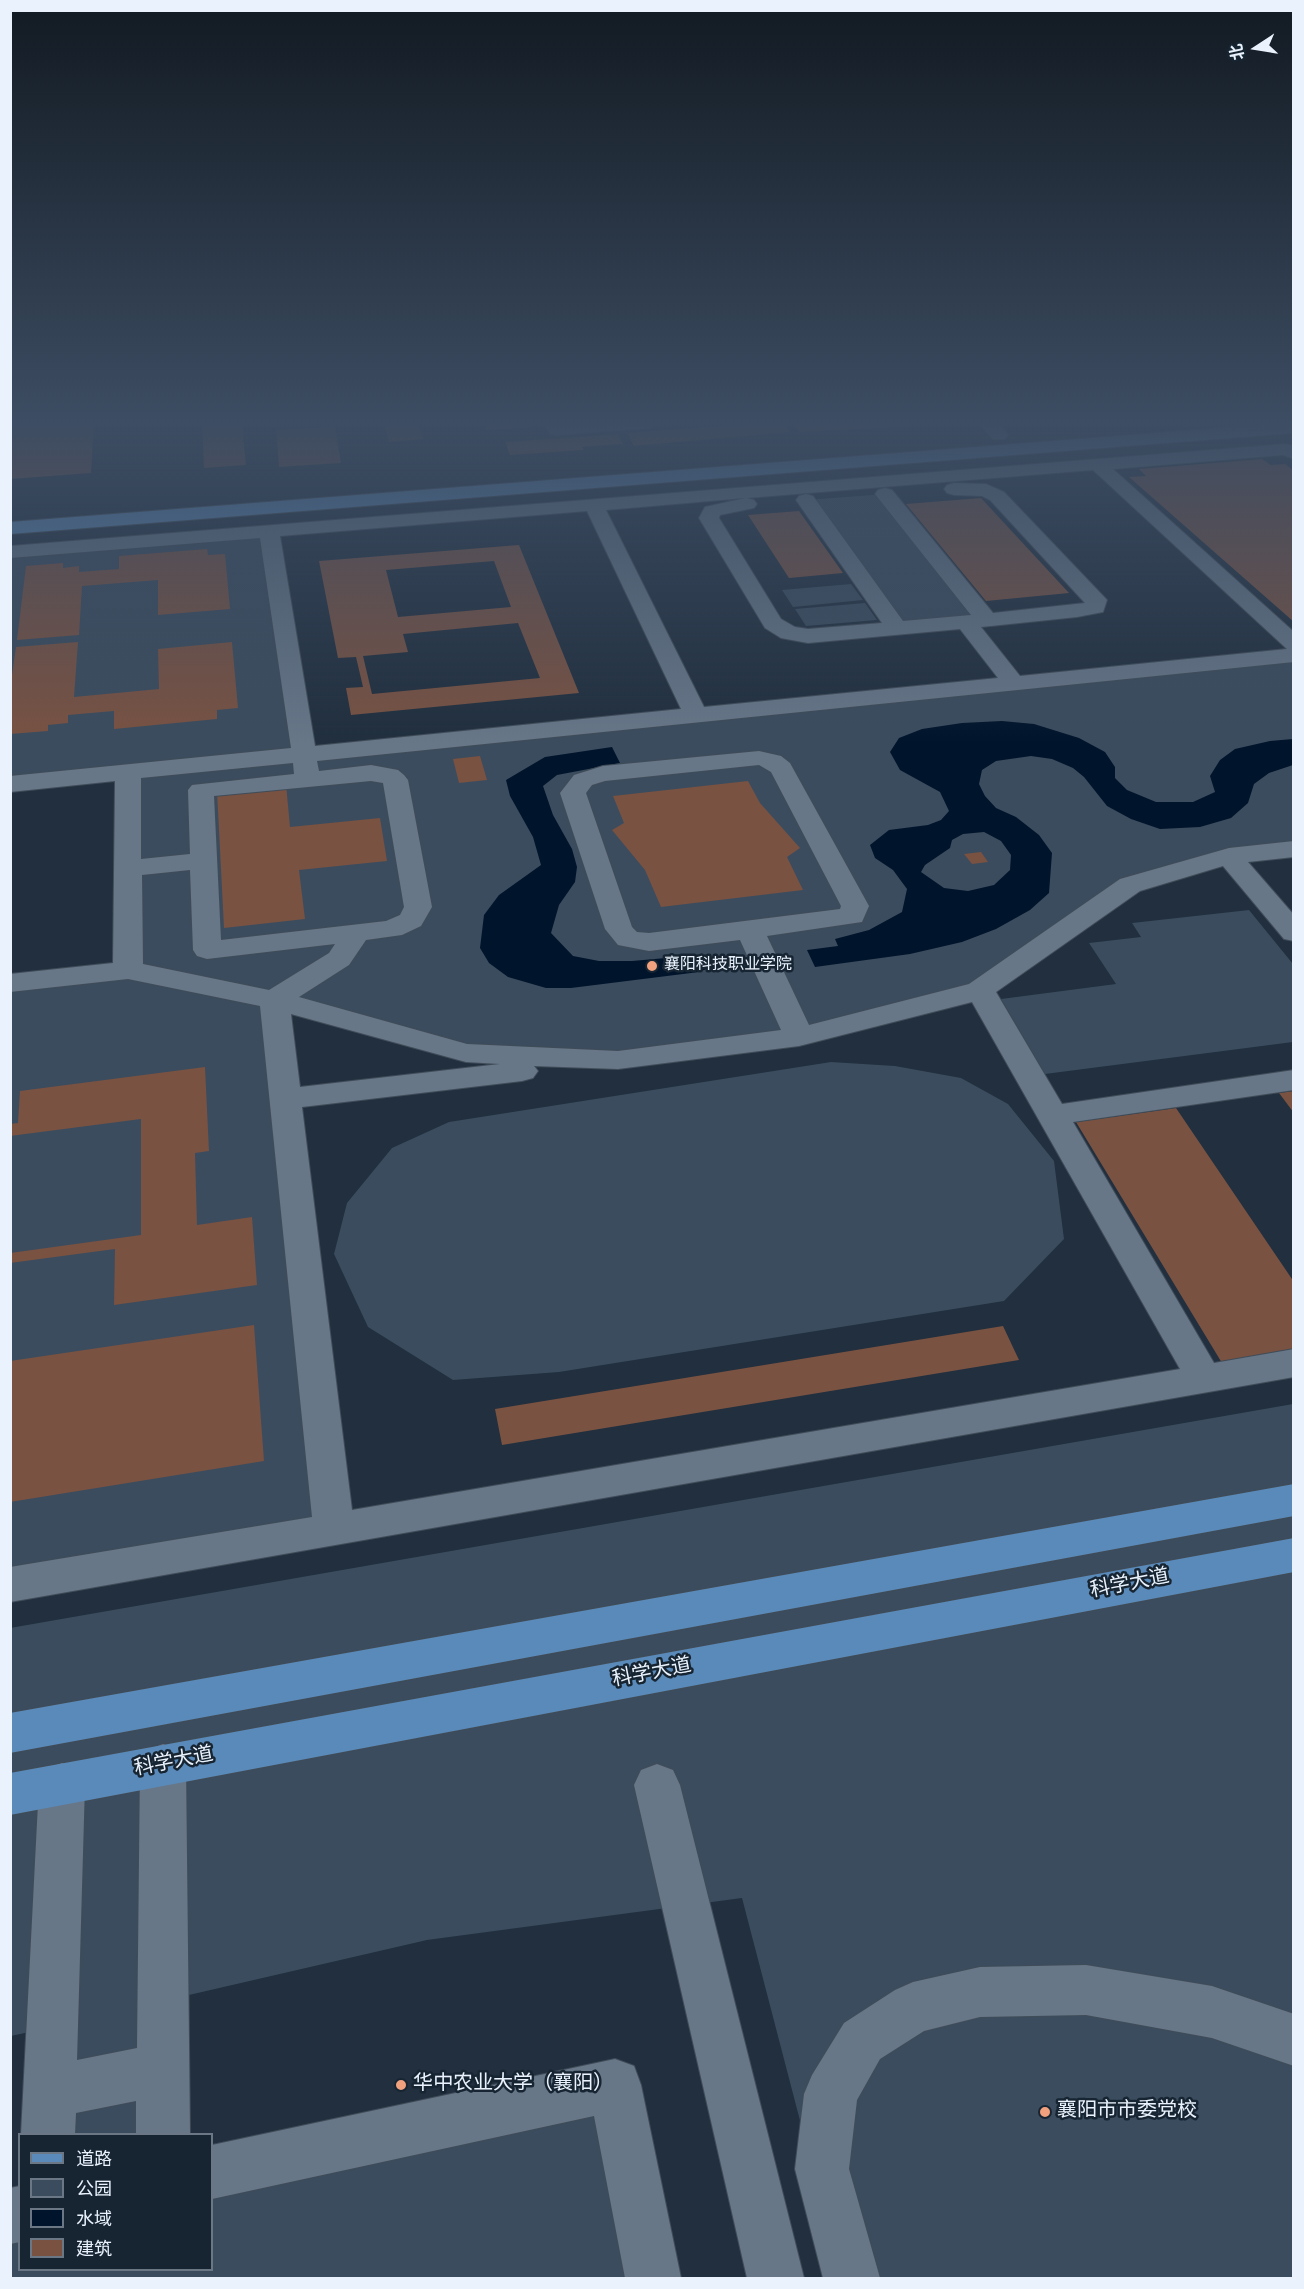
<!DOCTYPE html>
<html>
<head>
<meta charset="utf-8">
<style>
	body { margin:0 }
	#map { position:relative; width:1304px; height:2289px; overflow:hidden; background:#212f3e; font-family:Overpass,"Noto Sans SC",sans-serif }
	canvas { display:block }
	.frame { position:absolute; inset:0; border:12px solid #eaf3fd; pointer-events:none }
	.legend { position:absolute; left:18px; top:2133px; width:195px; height:138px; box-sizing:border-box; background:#172533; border:2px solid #6b7784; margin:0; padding:8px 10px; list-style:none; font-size:18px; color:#eaf3fd }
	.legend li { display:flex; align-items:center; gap:12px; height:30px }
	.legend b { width:30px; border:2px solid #6b7784 }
	.north { position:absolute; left:1226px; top:18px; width:60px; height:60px; -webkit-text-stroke:4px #172533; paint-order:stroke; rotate:258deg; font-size:16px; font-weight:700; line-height:24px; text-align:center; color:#eaf3fd }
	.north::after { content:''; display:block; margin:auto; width:21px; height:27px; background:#eaf3fd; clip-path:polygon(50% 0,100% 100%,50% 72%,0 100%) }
</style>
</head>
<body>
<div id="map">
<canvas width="1304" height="2289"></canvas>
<div class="frame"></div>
<ul class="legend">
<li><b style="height:8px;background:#5a8ab9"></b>道路</li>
<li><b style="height:16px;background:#3b4c5e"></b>公园</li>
<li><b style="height:16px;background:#00142b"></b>水域</li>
<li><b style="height:16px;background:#795242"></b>建筑</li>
</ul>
<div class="north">北</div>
</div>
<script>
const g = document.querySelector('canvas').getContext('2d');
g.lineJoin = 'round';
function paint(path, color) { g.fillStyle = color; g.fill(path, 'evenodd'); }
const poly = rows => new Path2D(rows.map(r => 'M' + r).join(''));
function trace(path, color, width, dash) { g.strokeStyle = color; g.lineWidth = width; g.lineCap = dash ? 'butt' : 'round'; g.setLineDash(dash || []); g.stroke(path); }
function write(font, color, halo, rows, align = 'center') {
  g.font = font + ' Overpass,"Noto Sans SC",sans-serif'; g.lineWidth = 5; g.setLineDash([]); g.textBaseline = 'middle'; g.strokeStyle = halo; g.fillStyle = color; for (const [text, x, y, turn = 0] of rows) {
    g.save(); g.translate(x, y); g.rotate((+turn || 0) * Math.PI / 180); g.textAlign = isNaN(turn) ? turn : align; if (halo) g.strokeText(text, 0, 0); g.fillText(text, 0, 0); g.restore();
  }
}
const green = poly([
	[885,494,987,620,897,628,806,500],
	[269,531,305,754,1293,655,1293,849,1130,885,980,990,701,1051,466,1053,274,1001,334,1530,11,1585,11,983,128,970,128,774,11,784,11,552],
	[851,584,863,600,793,607,782,590],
	[865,603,877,620,806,626,795,609],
	[1249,910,1293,964,1293,1042,1045,1074,1001,999,1116,984,1089,943,1141,937,1132,923],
	[831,1062,895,1066,961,1078,1008,1104,1054,1161,1064,1239,1004,1301,559,1372,453,1380,368,1327,334,1254,347,1203,392,1148,449,1122],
	[1293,1404,1293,2278,841,2278,742,1898,427,1940,163,2001,163,2134,48,2134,52,2027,11,2036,10,1628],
	[615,2085,653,2278,11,2278,10,2216,19,2214,20,2270,212,2270,212,2172]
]);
const water = poly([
	[1002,721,1034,724,1079,738,1105,752,1115,767,1115,778,1127,790,1156,802,1193,802,1215,792,1210,776,1220,760,1235,749,1270,741,1293,739,1293,765,1269,773,1254,784,1248,803,1231,818,1200,827,1160,829,1131,819,1107,806,1084,777,1073,768,1052,759,1031,756,996,761,982,770,979,784,985,796,996,808,1016,817,1039,835,1052,853,1049,893,1030,910,996,929,962,942,910,954,815,967,807,950,838,946,835,939,869,930,902,912,907,889,893,870,875,858,870,845,889,830,928,825,941,820,949,811,940,792,900,770,890,752,899,738,922,729,962,723],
	[984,832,1001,841,1011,855,1010,870,994,885,968,891,944,888,921,872,925,865,950,848,952,840,963,834],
	[612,747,620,763,557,775,543,786,553,815,572,849,577,867,575,882,559,905,551,933,573,956,599,961,632,961,689,956,708,959,711,967,699,972,571,988,546,988,508,977,489,963,480,948,484,915,499,895,541,865,533,837,510,796,506,780,545,757]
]);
const building = poly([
	[10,423,94,423,91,473,10,479],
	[202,423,242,423,246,465,204,468],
	[384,423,418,423,423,439,389,442],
	[484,423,529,423,531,427,486,430],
	[764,423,784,423,790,432,634,446,627,433],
	[793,423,910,423,913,426,800,432],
	[335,427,341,463,279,467,276,430],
	[618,434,623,444,582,447,584,450,510,455,505,442],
	[1262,459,1271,465,1285,464,1294,471,1294,622,1129,477,1146,476,1139,469],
	[981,498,1069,593,986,601,906,504],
	[799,511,843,573,789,578,748,515],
	[519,545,579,693,351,715,346,688,363,687,356,657,338,658,319,561],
	[494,561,511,607,398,617,386,570],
	[518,623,540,678,372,694,363,656,408,652,403,634],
	[207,549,208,555,225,554,230,609,158,615,158,580,82,586,79,635,17,640,26,566,63,563,63,568,79,566,79,572,119,569,119,556],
	[78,642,74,697,159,689,158,649,232,642,238,708,217,710,217,719,114,729,114,711,68,715,68,723,48,725,48,731,10,734,10,689,16,647],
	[480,756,487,780,459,783,453,759],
	[748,781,760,803,800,848,787,857,803,890,661,907,645,870,612,830,624,823,613,796],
	[286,784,290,827,380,818,387,861,299,870,305,919,224,928,217,791],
	[981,852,988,862,972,864,964,854],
	[205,1067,209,1151,195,1153,197,1225,252,1217,257,1285,114,1305,115,1249,10,1263,10,1253,141,1235,141,1119,10,1136,10,1124,18,1123,20,1091],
	[1294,1091,1294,1113,1279,1093],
	[1176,1108,1294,1282,1294,1351,1222,1363,1076,1122],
	[254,1325,264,1461,10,1502,10,1361],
	[1003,1326,1019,1360,502,1445,495,1409]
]);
const minor = poly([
	[544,423,562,424,659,423,650,428,556,435,550,434,544,423],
	[979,423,998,423,1008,435,1005,439,993,439,979,423],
	[1286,444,1294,446,1294,459,1283,455,1113,469,1294,632,1294,662,317,761,319,771,371,765,398,770,404,775,408,780,432,907,421,926,402,935,366,940,349,965,299,997,467,1044,618,1051,781,1030,740,940,649,951,618,945,605,929,560,793,574,775,603,766,759,751,781,756,790,763,869,906,862,922,767,936,809,1025,969,984,1120,879,1229,848,1294,841,1294,857,1248,862,1294,915,1294,941,1284,939,1223,866,1140,891,996,992,1062,1104,1294,1070,1294,1090,1073,1122,1214,1363,1294,1349,1294,1377,10,1602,10,1567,312,1517,260,1006,128,979,10,992,10,974,113,963,115,781,10,792,10,776,291,748,260,538,10,558,10,546,1286,444],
	[1093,470,1287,649,1020,676,981,627,1077,617,1103,612,1107,600,1004,492,986,484,954,483,947,485,944,489,947,493,954,495,982,496,990,500,1085,603,993,613,892,490,885,488,878,490,875,494,971,615,903,621,813,496,806,494,799,496,796,500,882,623,808,629,795,627,781,619,719,518,720,515,754,508,757,504,754,500,747,498,1093,470],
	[745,498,705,507,699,518,765,628,781,638,808,643,960,629,998,678,704,707,606,510,745,498],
	[587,511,681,709,315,746,280,536,587,511],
	[293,763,294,774,192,785,188,790,190,854,141,859,141,778,293,763],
	[759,765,771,772,841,906,840,909,649,933,637,932,632,927,586,793,592,785,605,781,759,765],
	[371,781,383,783,404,907,400,915,386,921,221,940,214,796,371,781],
	[190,870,193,950,197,956,207,959,335,944,329,953,269,990,143,964,142,875,190,870],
	[972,1002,1180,1369,352,1510,302,1107,522,1081,533,1078,538,1071,534,1066,618,1069,799,1046,972,1002],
	[291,1014,466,1062,500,1064,300,1087,291,1014],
	[163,1744,179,1750,186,1765,190,2134,136,2134,136,2101,76,2113,75,2134,21,2134,39,1784,46,1769,62,1763,78,1769,85,1784,77,2060,137,2048,140,1765,147,1750,163,1744],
	[657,1764,673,1770,680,1785,804,2278,747,2278,634,1785,641,1770,657,1764],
	[1086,1965,1212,1986,1294,2014,1294,2066,1212,2038,1086,2015,980,2017,924,2031,880,2059,857,2100,849,2169,880,2278,823,2278,795,2169,804,2094,812,2075,844,2023,895,1990,913,1982,980,1967,1086,1965],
	[615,2059,634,2066,641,2085,681,2278,625,2278,594,2116,212,2199,212,2145,615,2059],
	[20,2186,20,2242,10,2244,10,2188,20,2186]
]);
const major = poly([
	[1284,423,1294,423,1294,433,10,534,10,522,1284,423],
	[1294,1484,1294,1516,10,1753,10,1713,1294,1484],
	[1294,1538,1294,1572,10,1815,10,1773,1294,1538]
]);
const markers = [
	[652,966,6,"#f2a17e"],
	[401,2085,6,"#f2a17e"],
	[1045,2112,6,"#f2a17e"]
];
const poiNames = [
	["襄阳科技职业学院",664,966]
];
const nearStreetnames = [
	["科学大道",1130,1585,-11],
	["科学大道",652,1674,-11],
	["科学大道",174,1763,-11]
];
const nearPoinames = [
	["华中农业大学（襄阳）",413,2085],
	["襄阳市市委党校",1057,2112]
];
paint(green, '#3b4c5e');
paint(water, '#00142b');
paint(building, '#795242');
trace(minor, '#404c58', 2);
trace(major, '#404c58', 2);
paint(minor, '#677788');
paint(major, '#5a8ab9');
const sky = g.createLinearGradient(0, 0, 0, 744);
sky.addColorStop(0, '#121a22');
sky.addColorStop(0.57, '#3d4d63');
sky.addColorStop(1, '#3d4d6300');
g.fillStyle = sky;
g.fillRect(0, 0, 1304, 744);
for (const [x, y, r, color] of markers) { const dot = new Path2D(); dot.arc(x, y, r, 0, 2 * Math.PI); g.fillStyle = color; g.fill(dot); trace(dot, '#172533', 2); }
write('16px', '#eaf3fd', '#172533', poiNames, 'left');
write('20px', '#eaf3fd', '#172533', nearStreetnames);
write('20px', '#eaf3fd', '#172533', nearPoinames, 'left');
</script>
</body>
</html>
